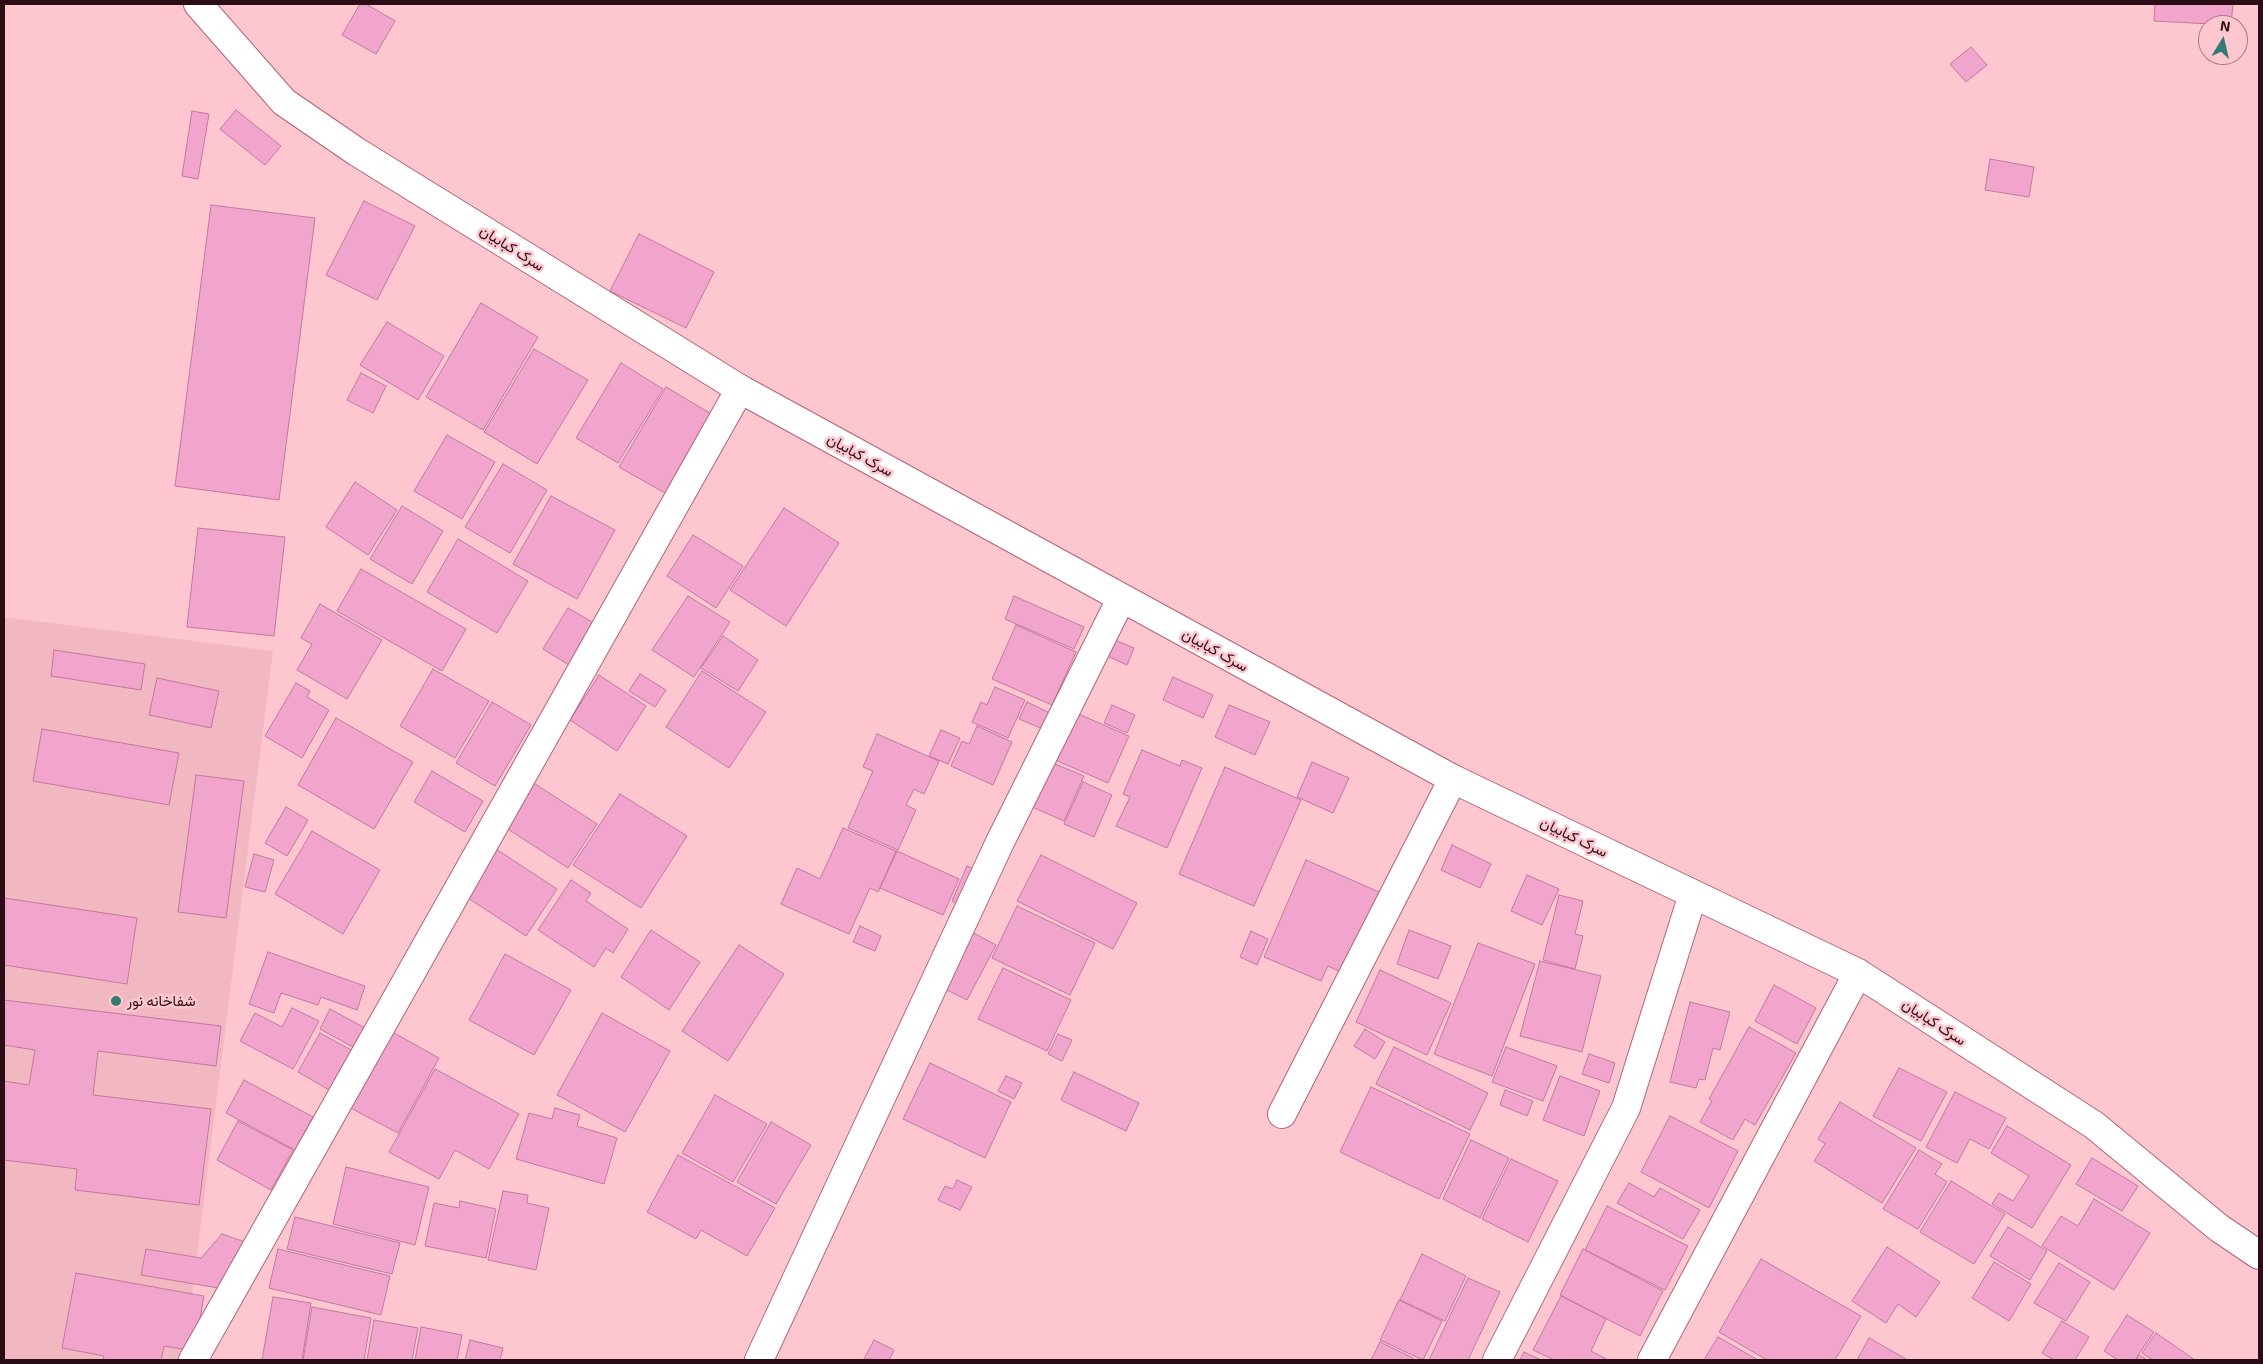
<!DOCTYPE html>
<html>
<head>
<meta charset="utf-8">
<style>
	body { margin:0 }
	#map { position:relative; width:2263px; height:1364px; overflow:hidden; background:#fec7d0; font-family:"Exo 2",sans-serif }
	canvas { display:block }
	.frame { position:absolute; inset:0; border:5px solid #2d0d15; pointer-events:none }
	.north { position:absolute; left:2198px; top:15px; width:50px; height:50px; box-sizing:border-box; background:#fec7d0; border:1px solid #aa7d85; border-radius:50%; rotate:9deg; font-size:14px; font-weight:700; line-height:20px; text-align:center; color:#2d0d15 }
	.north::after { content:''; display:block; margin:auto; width:18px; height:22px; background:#337a74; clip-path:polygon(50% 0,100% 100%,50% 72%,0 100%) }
</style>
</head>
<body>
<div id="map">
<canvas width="2263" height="1364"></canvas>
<div class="frame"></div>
<div class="north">N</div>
</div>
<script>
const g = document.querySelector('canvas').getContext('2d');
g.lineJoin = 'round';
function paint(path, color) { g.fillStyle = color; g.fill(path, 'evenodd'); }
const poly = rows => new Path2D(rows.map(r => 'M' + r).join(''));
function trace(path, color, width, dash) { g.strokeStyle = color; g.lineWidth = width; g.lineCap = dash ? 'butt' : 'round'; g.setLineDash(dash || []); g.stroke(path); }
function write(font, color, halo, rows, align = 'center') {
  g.font = font + ' "Exo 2",Vazirmatn,sans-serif'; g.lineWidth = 5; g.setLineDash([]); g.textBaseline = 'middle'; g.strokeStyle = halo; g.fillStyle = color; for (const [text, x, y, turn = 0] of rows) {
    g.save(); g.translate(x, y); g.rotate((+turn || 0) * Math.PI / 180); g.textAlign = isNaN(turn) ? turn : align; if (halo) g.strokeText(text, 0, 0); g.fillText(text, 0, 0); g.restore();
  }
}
const built = poly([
	[4,617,273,651,185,1350,181,1360,4,1360]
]);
const building = poly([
	[360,4,366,4,395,21,376,54,342,35,360,4],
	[2155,4,2233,4,2231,25,2154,21,2155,4],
	[1971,47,1987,65,1966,82,1950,64,1971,47],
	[236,110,281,146,265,165,220,129,236,110],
	[192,111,209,114,198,179,182,176,192,111],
	[1990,159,2034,167,2029,197,1985,190,1990,159],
	[364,201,415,226,377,300,326,275,364,201],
	[211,205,315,218,279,500,175,486,211,205],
	[639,234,714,272,686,328,610,291,639,234],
	[481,303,538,337,483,430,426,397,481,303],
	[387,322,444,356,418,400,360,365,387,322],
	[534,349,588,380,537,464,484,432,534,349],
	[621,363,663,389,618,463,576,438,621,363],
	[361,373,386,386,373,413,347,400,361,373],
	[666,387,718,418,672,497,619,467,666,387],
	[447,435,495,462,462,519,414,491,447,435],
	[503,464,547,490,510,553,465,527,503,464],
	[355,482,397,510,368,555,326,527,355,482],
	[551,496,615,530,577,599,513,564,551,496],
	[402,506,443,531,412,584,370,559,402,506],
	[784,508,839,543,786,626,730,590,784,508],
	[198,528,285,537,274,636,187,627,198,528],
	[693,535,743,566,716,608,667,576,693,535],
	[458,539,528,581,497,633,427,592,458,539],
	[361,569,466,629,442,671,337,611,361,569],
	[688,596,730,622,694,677,652,650,688,596],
	[1014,596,1084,627,1074,649,1005,619,1014,596],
	[320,604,382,640,347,699,297,670,312,644,301,638,320,604],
	[568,608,594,623,569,665,543,649,568,608],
	[1016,625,1076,652,1052,705,992,679,1016,625],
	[723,636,758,660,738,691,701,668,723,636],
	[1110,638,1134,648,1127,665,1103,654,1110,638],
	[54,650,145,664,141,690,51,676,54,650],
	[433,669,489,701,455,758,400,726,433,669],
	[702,671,766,712,729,768,666,727,702,671],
	[640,674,666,690,655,707,629,691,640,674],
	[599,675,646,706,617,751,570,720,599,675],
	[1173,677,1213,695,1203,718,1163,700,1173,677],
	[157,678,219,691,211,728,149,715,157,678],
	[296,683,310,691,307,697,329,710,302,758,265,736,296,683],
	[995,687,1025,700,1008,738,972,722,981,702,987,705,995,687],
	[492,702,531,725,495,786,456,763,492,702],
	[1027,702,1050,713,1043,729,1019,719,1027,702],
	[1112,705,1135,715,1127,733,1104,723,1112,705],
	[1229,705,1270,722,1255,755,1215,737,1229,705],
	[1074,712,1129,736,1108,783,1053,759,1074,712],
	[336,718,413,762,374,829,298,785,336,718],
	[977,726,1012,742,993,785,951,766,962,741,969,744,977,726],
	[42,729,179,753,169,805,33,781,42,729],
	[941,730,960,738,948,764,929,756,941,730],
	[877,734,939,761,924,794,914,789,906,805,916,810,898,850,848,828,873,771,863,767,877,734],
	[1142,750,1180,766,1182,760,1202,768,1167,848,1116,826,1130,797,1123,794,1142,750],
	[1043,759,1084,776,1064,821,1023,803,1043,759],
	[1312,762,1349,778,1333,813,1297,797,1312,762],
	[1225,767,1301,800,1254,906,1179,874,1225,767],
	[432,771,483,801,465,832,414,802,432,771],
	[196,775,244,781,226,918,178,912,196,775],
	[526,778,597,824,568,868,497,822,526,778],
	[1083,782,1112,795,1094,837,1064,824,1083,782],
	[620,794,687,836,641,908,573,865,620,794],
	[286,807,308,820,287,856,265,843,286,807],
	[843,828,896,851,878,892,870,888,849,934,781,904,797,868,820,879,843,828],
	[312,831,380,870,343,934,275,894,312,831],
	[1452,845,1491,864,1480,888,1441,870,1452,845],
	[496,849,557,889,526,936,465,896,496,849],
	[897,851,959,879,943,915,880,888,897,851],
	[254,854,274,860,265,892,245,887,254,854],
	[1041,855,1137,903,1113,949,1017,901,1041,855],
	[1306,860,1379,892,1343,973,1328,966,1321,981,1264,957,1306,860],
	[967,866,976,870,961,905,952,901,967,866],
	[1527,875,1559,889,1542,925,1511,911,1527,875],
	[571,880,591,893,586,901,628,929,613,953,606,948,594,967,538,930,571,880],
	[1559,895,1583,901,1575,934,1583,936,1575,969,1543,960,1559,895],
	[4,898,137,918,127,984,4,965,4,898],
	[1017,906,1095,943,1070,995,992,958,1017,906],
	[860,926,881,936,875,951,853,942,860,926],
	[651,930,700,962,669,1010,621,977,651,930],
	[1409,930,1451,946,1438,979,1397,964,1409,930],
	[970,931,996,945,967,1000,941,987,970,931],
	[1251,931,1268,939,1257,965,1240,957,1251,931],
	[1478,943,1535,964,1492,1076,1434,1054,1478,943],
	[739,945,784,974,728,1061,682,1031,739,945],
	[268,952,365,986,357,1010,321,997,318,1005,281,993,274,1013,249,1004,268,952],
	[505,954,571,990,534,1055,469,1020,505,954],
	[1540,961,1601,976,1582,1052,1520,1036,1540,961],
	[1003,968,1071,1000,1047,1051,978,1019,1003,968],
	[1380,970,1451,1003,1427,1055,1356,1022,1380,970],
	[1774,985,1816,1008,1797,1044,1755,1021,1774,985],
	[4,1000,221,1026,216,1066,98,1051,93,1095,211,1109,199,1205,75,1190,77,1169,4,1160,4,1081,29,1085,35,1050,4,1045,4,1000],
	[1690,1002,1730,1012,1720,1050,1713,1048,1705,1080,1699,1079,1696,1088,1670,1082,1690,1002],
	[292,1008,319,1021,293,1069,240,1041,255,1013,282,1027,292,1008],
	[330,1009,365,1028,355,1048,320,1029,330,1009],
	[602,1013,670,1051,625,1132,557,1095,602,1013],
	[1749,1027,1796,1053,1755,1125,1745,1119,1733,1140,1700,1122,1712,1101,1709,1099,1749,1027],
	[387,1029,439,1058,398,1133,345,1105,387,1029],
	[1365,1029,1385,1042,1375,1059,1354,1046,1365,1029],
	[320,1033,353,1051,331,1091,298,1072,320,1033],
	[1058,1034,1072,1040,1062,1061,1048,1054,1058,1034],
	[1394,1047,1488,1093,1470,1130,1376,1084,1394,1047],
	[1506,1047,1557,1066,1543,1101,1492,1082,1506,1047],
	[1589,1054,1615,1063,1609,1083,1582,1074,1589,1054],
	[930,1063,1011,1102,985,1158,903,1119,930,1063],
	[1899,1068,1947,1092,1921,1141,1873,1116,1899,1068],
	[435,1069,519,1114,489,1169,455,1150,439,1179,389,1152,435,1069],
	[1074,1072,1139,1103,1126,1131,1061,1100,1074,1072],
	[1006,1076,1022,1083,1014,1099,998,1091,1006,1076],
	[1560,1076,1600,1091,1584,1136,1543,1120,1560,1076],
	[244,1080,313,1117,295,1150,226,1113,244,1080],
	[1371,1087,1470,1134,1439,1199,1340,1152,1371,1087],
	[1505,1090,1533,1101,1527,1116,1500,1105,1505,1090],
	[1955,1092,2006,1118,1989,1149,1970,1139,1957,1163,1926,1147,1955,1092],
	[715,1095,767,1124,733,1182,682,1153,715,1095],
	[1840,1102,1916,1148,1882,1203,1814,1161,1825,1144,1818,1139,1840,1102],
	[555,1108,580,1115,577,1126,617,1138,604,1184,516,1159,529,1113,552,1119,555,1108],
	[1670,1116,1738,1151,1709,1208,1641,1172,1670,1116],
	[238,1121,293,1150,271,1190,217,1160,238,1121],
	[771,1122,811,1145,776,1204,737,1182,771,1122],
	[2007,1126,2071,1165,2032,1228,1992,1204,1999,1193,2013,1201,2029,1176,1991,1153,2007,1126],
	[1471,1140,1509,1158,1480,1218,1443,1199,1471,1140],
	[1919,1150,1942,1164,1935,1174,1947,1182,1918,1229,1883,1209,1919,1150],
	[678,1155,775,1208,747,1256,701,1230,696,1239,647,1212,678,1155],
	[2092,1158,2138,1186,2122,1211,2076,1184,2092,1158],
	[1511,1159,1558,1181,1528,1242,1482,1219,1511,1159],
	[346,1167,429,1187,415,1245,333,1224,346,1167],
	[957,1180,972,1187,960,1210,938,1200,945,1186,953,1189,957,1180],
	[1951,1181,2005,1214,1974,1264,1920,1232,1951,1181],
	[1629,1183,1654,1197,1660,1188,1700,1210,1683,1239,1617,1203,1629,1183],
	[503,1191,528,1195,527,1203,549,1208,536,1270,488,1260,503,1191],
	[2094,1199,2150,1233,2114,1290,2042,1246,2061,1216,2078,1226,2094,1199],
	[460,1201,496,1209,486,1258,425,1246,434,1203,459,1208,460,1201],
	[1607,1206,1688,1246,1665,1290,1585,1250,1607,1206],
	[295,1217,400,1243,392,1274,287,1249,295,1217],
	[2008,1227,2047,1251,2030,1280,1990,1256,2008,1227],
	[222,1234,245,1242,218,1288,141,1275,146,1249,201,1258,222,1234],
	[1887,1247,1940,1282,1916,1317,1898,1304,1886,1323,1852,1301,1887,1247],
	[278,1249,390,1276,381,1315,269,1288,278,1249],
	[1583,1249,1663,1291,1640,1336,1560,1295,1583,1249],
	[1422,1254,1466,1276,1445,1321,1400,1300,1422,1254],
	[1761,1259,1861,1316,1835,1360,1767,1360,1719,1332,1761,1259],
	[1994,1262,2031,1284,2009,1321,1972,1298,1994,1262],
	[2059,1263,2090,1282,2066,1321,2034,1303,2059,1263],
	[76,1273,204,1296,194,1351,164,1346,161,1360,103,1360,104,1356,62,1348,76,1273],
	[1468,1278,1500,1292,1468,1360,1429,1360,1468,1278],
	[1561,1296,1606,1319,1591,1351,1608,1360,1554,1360,1533,1350,1561,1296],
	[273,1297,311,1303,302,1360,262,1360,273,1297],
	[1399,1300,1442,1321,1423,1360,1380,1340,1399,1300],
	[312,1307,371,1318,364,1360,303,1360,312,1307],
	[2127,1315,2154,1332,2135,1360,2118,1360,2104,1351,2127,1315],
	[374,1320,418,1328,412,1360,367,1360,374,1320],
	[2062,1321,2089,1337,2075,1360,2054,1360,2042,1353,2062,1321],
	[421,1327,462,1335,457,1360,415,1360,421,1327],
	[2156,1333,2195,1360,2153,1360,2142,1353,2156,1333],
	[1718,1337,1758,1360,1704,1360,1718,1337],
	[1869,1338,1906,1359,1906,1360,1857,1360,1869,1338],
	[470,1340,503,1348,500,1360,465,1360,470,1340],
	[874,1340,894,1350,889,1360,864,1359,874,1340],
	[1380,1342,1413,1358,1412,1360,1371,1360,1380,1342],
	[1524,1352,1541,1360,1520,1360,1524,1352],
	[2139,1355,2147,1360,2136,1360,2139,1355]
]);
const minor = poly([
	[1282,1114,1453,779],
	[193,1360,740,389],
	[759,1360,1000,842,1121,599],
	[1497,1360,1626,1108,1693,894],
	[1652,1360,1858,973]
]);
const tertiary = poly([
	[198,4,284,102,357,152,740,389,1453,779,1858,973,2094,1125,2219,1228,2259,1255]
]);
const markers = [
	[116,1001,6,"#337a74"]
];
const streetNames = [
	["سرک کبابیان",512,248,32],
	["سرک کبابیان",860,455,29],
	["سرک کبابیان",1215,650,29],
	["سرک کبابیان",1574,837,26],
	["سرک کبابیان",1934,1022,33]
];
const poiNames = [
	["شفاخانه نور",127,1001]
];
paint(built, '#f2b8c1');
paint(building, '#f2a5cc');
trace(building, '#c3789f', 1);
trace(minor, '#b46373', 30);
trace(tertiary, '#b46373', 30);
trace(minor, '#fff', 28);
trace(tertiary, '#fff', 28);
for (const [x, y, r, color] of markers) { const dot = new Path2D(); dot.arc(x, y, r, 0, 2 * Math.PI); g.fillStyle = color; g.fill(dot); trace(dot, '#fec7d0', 2); }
write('15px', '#2d0d15', '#fec7d0', streetNames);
write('15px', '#2d0d15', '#fec7d0', poiNames, 'left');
</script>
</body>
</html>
